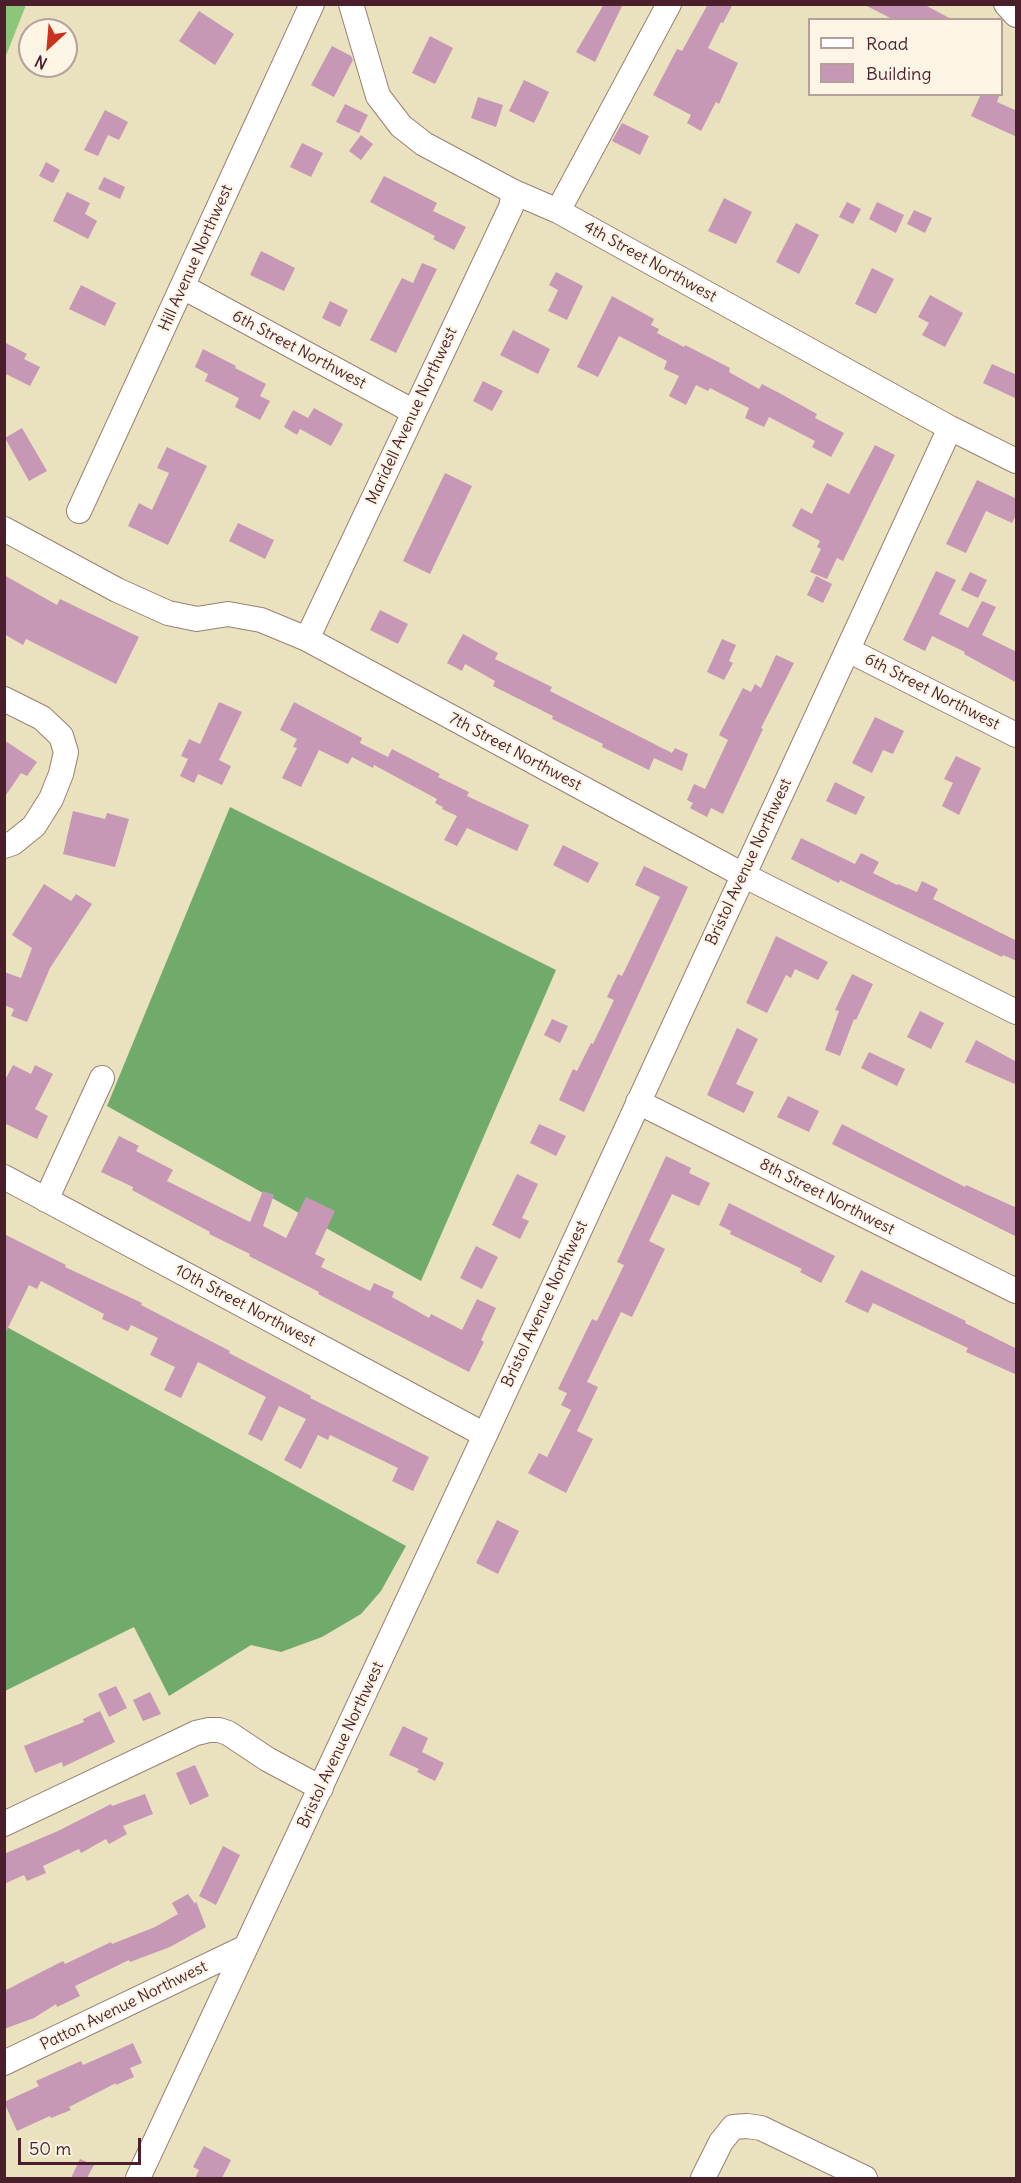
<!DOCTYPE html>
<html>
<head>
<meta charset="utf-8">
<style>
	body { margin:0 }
	#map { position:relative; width:1021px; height:2183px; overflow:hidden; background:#eae1be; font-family:Delius,sans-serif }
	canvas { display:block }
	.frame { position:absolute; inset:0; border:6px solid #4a1f2b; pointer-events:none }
	.legend { position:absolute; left:808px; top:18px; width:195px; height:78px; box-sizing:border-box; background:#fcf5e5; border:2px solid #b59f9b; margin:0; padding:8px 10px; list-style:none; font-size:18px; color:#4a1f2b }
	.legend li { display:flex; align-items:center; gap:12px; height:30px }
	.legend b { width:30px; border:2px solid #b59f9b }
	.north { position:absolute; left:18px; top:18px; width:60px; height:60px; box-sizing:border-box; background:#fcf5e5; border:2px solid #b59f9b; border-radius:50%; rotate:206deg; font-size:16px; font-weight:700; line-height:24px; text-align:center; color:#4a1f2b }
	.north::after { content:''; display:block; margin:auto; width:21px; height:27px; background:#c8321e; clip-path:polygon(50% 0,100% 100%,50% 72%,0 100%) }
	.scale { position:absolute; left:18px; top:2138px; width:123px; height:27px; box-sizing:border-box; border:3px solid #4a1f2b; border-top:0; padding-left:8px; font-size:18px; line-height:21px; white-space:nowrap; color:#4a1f2b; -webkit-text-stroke:4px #fcf5e5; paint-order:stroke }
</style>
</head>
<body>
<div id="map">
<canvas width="1021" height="2183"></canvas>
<div class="frame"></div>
<ul class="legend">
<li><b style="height:8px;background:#fff"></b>Road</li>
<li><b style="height:16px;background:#c698b6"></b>Building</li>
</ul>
<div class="north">N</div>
<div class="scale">50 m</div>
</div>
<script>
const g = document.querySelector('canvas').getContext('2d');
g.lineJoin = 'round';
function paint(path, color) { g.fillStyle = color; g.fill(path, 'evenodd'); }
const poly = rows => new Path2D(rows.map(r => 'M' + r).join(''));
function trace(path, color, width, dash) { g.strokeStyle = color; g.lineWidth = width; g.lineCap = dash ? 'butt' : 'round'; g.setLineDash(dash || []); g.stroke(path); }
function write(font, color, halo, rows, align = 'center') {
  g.font = font + ' Delius,sans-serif'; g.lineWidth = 4.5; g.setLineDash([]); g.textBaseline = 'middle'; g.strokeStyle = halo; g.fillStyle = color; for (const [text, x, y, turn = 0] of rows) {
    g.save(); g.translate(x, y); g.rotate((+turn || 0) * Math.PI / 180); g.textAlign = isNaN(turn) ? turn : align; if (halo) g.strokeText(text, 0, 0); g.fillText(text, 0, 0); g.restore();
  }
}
const green = poly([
	[5,4,26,5,5,58,4,5]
]);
const forest = poly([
	[230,807,556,970,421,1281,107,1106],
	[5,1326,406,1546,381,1591,361,1614,322,1637,281,1652,251,1645,169,1696,134,1627,5,1691]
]);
const building = poly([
	[604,4,623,4,595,62,576,52],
	[708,4,733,4,723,23,721,22,708,48,738,63,719,104,716,102,701,131,687,123,691,115,653,95,677,49,682,51],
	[863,4,923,4,953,20,894,20],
	[199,11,234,34,215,65,179,41],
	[430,36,453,48,435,84,412,73],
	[332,46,351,56,353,60,334,97,311,85],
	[524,80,549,92,534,123,509,111],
	[981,94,1000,94,997,102,1017,111,1017,137,971,116],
	[478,97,503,105,496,127,471,118],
	[345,104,368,115,359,133,336,122],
	[105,110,128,122,119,140,108,135,98,156,84,150],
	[622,123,649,136,640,155,612,141],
	[361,135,373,144,361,160,349,151],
	[302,143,323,153,311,177,290,167],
	[46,162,60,170,53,183,39,176],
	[384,176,437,203,433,211,466,227,454,250,433,239,435,236,370,202],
	[104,177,125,187,120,199,98,189],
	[67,192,90,203,85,214,97,221,88,239,53,221],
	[724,198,752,212,736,244,708,231],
	[847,202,861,209,853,224,839,217],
	[877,202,904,215,896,233,869,219],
	[914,210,932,218,925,233,907,224],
	[796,223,819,235,799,274,776,262],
	[261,251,295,268,284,291,250,275],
	[422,263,437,269,396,353,370,340,402,278,413,283],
	[872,268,894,279,876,314,855,304],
	[556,272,583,286,567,320,548,311,558,290,549,285],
	[81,285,116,303,105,326,69,309],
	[930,295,963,313,945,347,922,335,929,323,918,317],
	[612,296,654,319,651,325,659,329,657,333,684,347,685,345,730,368,729,372,759,389,762,384,781,394,817,414,815,418,844,433,831,457,812,447,815,441,769,417,764,427,745,418,749,408,710,388,708,391,696,385,686,405,669,396,679,376,664,369,667,361,619,336,598,377,577,367],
	[330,301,348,310,340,327,322,318],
	[513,330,550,349,538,374,500,355],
	[4,342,27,354,24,359,40,367,30,386,4,373],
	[203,349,236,366,235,368,266,384,260,396,270,401,260,420,235,407,239,398,205,381,208,374,195,367],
	[992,364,1017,375,1017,399,983,383],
	[483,381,503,391,492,411,473,401],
	[314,408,343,424,331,446,300,429,297,435,284,427,293,410,308,418],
	[22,428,47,471,29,481,5,438],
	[875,445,895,455,843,561,837,558,827,579,810,572,821,549,817,547,820,541,792,526,801,508,812,514,827,483,849,494],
	[167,447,207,466,168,545,128,526,139,503,152,510,169,473,157,468],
	[445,473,472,486,430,574,403,561],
	[977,480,1017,499,1017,513,1012,523,986,511,966,553,946,544],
	[238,523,274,540,265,559,229,541],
	[936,571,956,580,939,614,968,628,982,601,996,607,982,635,1017,652,1017,683,964,654,965,652,932,636,925,651,903,640],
	[970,572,987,580,978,598,961,590],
	[4,575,57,605,60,599,139,637,116,684,26,639,23,645,4,634],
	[816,576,832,584,823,603,807,595],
	[380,610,408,624,398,644,370,630],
	[463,634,498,653,495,659,552,687,550,691,672,753,675,748,688,754,682,771,654,758,649,770,602,747,603,744,552,719,553,716,493,686,495,681,465,664,462,671,447,663],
	[722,639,736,645,729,661,733,663,724,680,707,672],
	[776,655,794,663,761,728,763,729,723,814,711,808,707,817,690,808,693,803,687,800,694,784,705,789,728,740,719,735,743,688,751,692,755,684,761,688],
	[219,702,242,712,219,760,231,766,222,785,198,774,194,783,180,776,188,759,181,756,189,739,200,744],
	[294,702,362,738,360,743,388,757,392,749,440,774,438,777,469,792,467,796,529,825,517,851,467,828,457,846,444,840,457,816,442,809,443,807,435,803,437,799,374,765,373,768,352,757,348,764,319,750,301,787,282,778,297,748,293,747,297,739,280,730],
	[875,717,904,731,893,754,883,750,872,773,852,763],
	[4,740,37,762,27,776,21,773,4,798],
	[956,756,981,768,959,815,942,806,953,783,944,779],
	[835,782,865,797,856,815,826,801],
	[73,811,105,819,107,813,129,819,115,867,63,854],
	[801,838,855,864,861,853,879,862,873,873,897,885,898,884,917,892,922,881,938,889,933,899,1017,941,1017,961,1003,955,1002,957,840,880,839,883,791,859],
	[563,845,599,863,588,883,553,865],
	[644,866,688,887,584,1112,559,1100,573,1069,577,1071,591,1043,593,1044,614,1000,607,997,618,974,622,976,660,897,635,885],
	[44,884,71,901,76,894,92,904,50,968,27,1022,11,1016,14,1009,4,1005,4,972,21,978,32,948,12,935],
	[776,936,828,962,818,980,795,969,791,978,786,975,767,1013,746,1003],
	[852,974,873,984,856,1020,854,1019,840,1056,825,1050,839,1011,835,1010],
	[920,1011,944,1023,931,1049,907,1037],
	[552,1019,568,1026,560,1043,544,1035],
	[737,1028,758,1039,736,1084,754,1092,744,1113,707,1095],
	[976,1040,1017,1062,1017,1085,965,1062],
	[869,1052,905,1069,897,1086,861,1068],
	[13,1065,31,1074,35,1065,53,1074,35,1109,48,1116,37,1139,4,1123,4,1082],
	[788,1096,819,1111,809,1132,777,1117],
	[539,1124,566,1136,556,1156,530,1143],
	[842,1124,965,1187,966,1185,1017,1208,1017,1237,832,1144],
	[119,1136,139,1146,136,1151,173,1170,167,1181,250,1222,263,1191,274,1195,263,1226,286,1238,306,1197,335,1211,315,1254,325,1259,321,1267,370,1291,374,1283,394,1292,392,1297,429,1318,431,1314,462,1330,477,1299,496,1308,481,1340,484,1342,469,1372,318,1294,319,1292,249,1256,250,1254,209,1234,210,1232,132,1190,133,1187,101,1172],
	[666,1156,691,1168,689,1173,710,1183,699,1206,672,1194,649,1241,665,1249,632,1317,621,1312,587,1382,598,1387,577,1431,593,1439,566,1493,528,1473,539,1453,547,1457,571,1410,561,1405,567,1393,558,1389,592,1319,597,1321,624,1265,617,1262],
	[517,1174,538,1184,522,1218,529,1221,520,1239,492,1225],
	[729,1203,835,1256,821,1283,800,1272,802,1269,730,1234,731,1231,719,1225],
	[4,1234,66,1265,65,1267,142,1303,141,1305,230,1351,229,1353,311,1396,310,1398,429,1457,413,1491,392,1481,398,1468,330,1435,328,1440,318,1435,301,1469,284,1460,306,1419,279,1406,262,1441,248,1434,266,1397,198,1362,181,1398,164,1390,175,1367,150,1355,158,1338,131,1325,128,1331,102,1319,104,1314,41,1281,37,1289,29,1285,4,1336],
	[476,1246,498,1257,482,1289,460,1278],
	[861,1270,966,1321,965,1323,1017,1349,1017,1375,966,1352,968,1348,873,1303,868,1313,845,1302],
	[497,1520,519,1531,498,1574,476,1563],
	[116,1686,127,1708,109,1717,98,1694],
	[150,1692,161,1714,143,1721,133,1700],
	[100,1711,115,1742,63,1767,62,1762,35,1773,24,1746,84,1722,83,1719],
	[403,1726,428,1738,422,1752,444,1763,435,1781,417,1772,419,1769,389,1755],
	[195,1765,209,1796,190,1805,176,1773],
	[145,1794,153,1814,123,1826,127,1834,109,1844,106,1839,81,1853,79,1849,43,1866,46,1873,27,1881,24,1875,4,1884,4,1854,58,1831,111,1804,112,1806],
	[223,1846,240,1855,216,1905,199,1896],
	[188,1894,195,1904,196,1901,206,1927,170,1947,130,1962,129,1960,75,1986,80,1996,57,2007,56,2004,34,2018,4,2029,4,1991,63,1961,65,1964,111,1942,112,1944,155,1927,178,1914,172,1903],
	[133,2043,142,2063,130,2068,134,2077,116,2085,116,2083,69,2107,71,2110,51,2118,50,2116,17,2131,4,2102,39,2086,36,2081,81,2061,83,2065],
	[204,2146,231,2160,222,2178,195,2178,199,2170,193,2167],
	[80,2159,94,2165,87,2178,71,2178]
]);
const minor = poly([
	[351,4,378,96,401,126,424,144,514,192,558,211,950,428,1016,461],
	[1006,4,1016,15],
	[558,211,669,4],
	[183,287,414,412],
	[79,511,312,4],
	[4,529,117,590,168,613,197,619,228,614,261,620,307,639,743,875,1016,1012],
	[307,639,511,207,514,192],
	[848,650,1016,735],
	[4,699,42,718,61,736,66,752,61,774,51,799,34,826,13,843,4,846],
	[638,1102,1016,1291],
	[4,1177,485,1435],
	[46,1200,102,1078],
	[4,1824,196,1733,209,1730,219,1730,228,1733,267,1759,321,1788],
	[4,2063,244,1948],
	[138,2178,485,1435,950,428],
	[703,2178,721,2142,733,2127,747,2126,761,2128,865,2178]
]);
const streetNames = [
	["Hill Avenue Northwest",196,258,-66],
	["4th Street Northwest",650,262,29],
	["6th Street Northwest",299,350,28],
	["Maridell Avenue Northwest",412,416,-65],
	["6th Street Northwest",932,692,27],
	["7th Street Northwest",515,752,28],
	["Bristol Avenue Northwest",749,862,-65],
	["8th Street Northwest",827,1197,27],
	["Bristol Avenue Northwest",545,1304,-65],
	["10th Street Northwest",245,1306,28],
	["Bristol Avenue Northwest",341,1745,-65],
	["Patton Avenue Northwest",124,2006,-26]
];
paint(green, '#8cc67b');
paint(forest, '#71ab6b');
paint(building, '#c698b6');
trace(minor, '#9a8074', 26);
trace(minor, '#fff', 24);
write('16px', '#4a1f2b', '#fcf5e5', streetNames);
</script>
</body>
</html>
